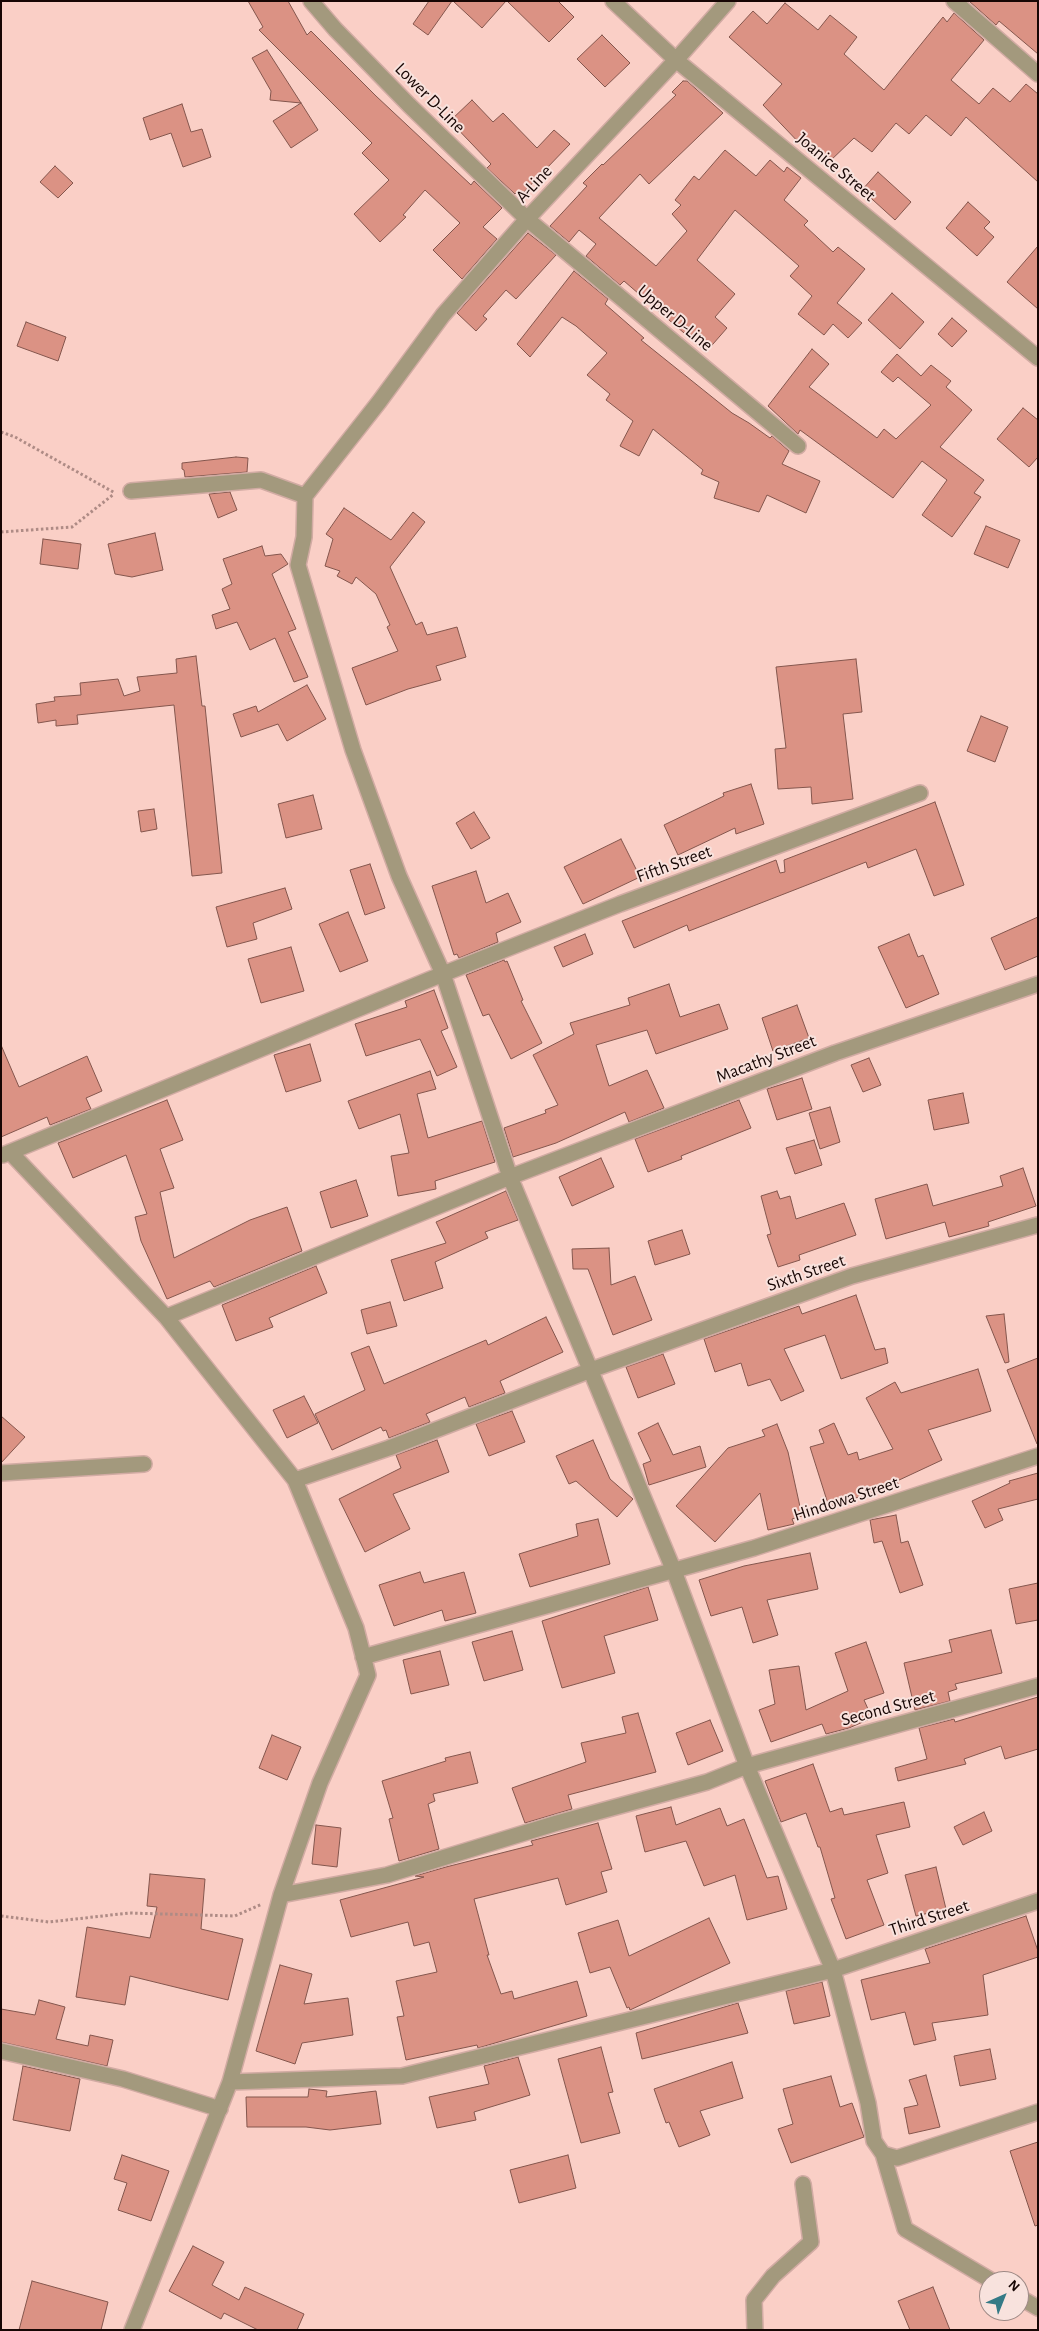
<!DOCTYPE html>
<html>
<head>
<meta charset="utf-8">
<style>
	body { margin:0 }
	#map { position:relative; width:1039px; height:2331px; overflow:hidden; background:#facfc6; font-family:"Alegreya Sans",sans-serif }
	canvas { display:block }
	.frame { position:absolute; inset:0; border:2px solid #170604; pointer-events:none }
	.north { position:absolute; left:979px; top:2271px; width:50px; height:50px; box-sizing:border-box; background:#f8e2dd; border:1px solid #9e8a86; border-radius:50%; rotate:44deg; font-size:14px; font-weight:700; line-height:20px; text-align:center; color:#170604 }
	.north::after { content:''; display:block; margin:auto; width:18px; height:22px; background:#347a86; clip-path:polygon(50% 0,100% 100%,50% 72%,0 100%) }
</style>
</head>
<body>
<div id="map">
<canvas width="1039" height="2331"></canvas>
<div class="frame"></div>
<div class="north">N</div>
</div>
<script>
const g = document.querySelector('canvas').getContext('2d');
g.lineJoin = 'round';
function paint(path, color) { g.fillStyle = color; g.fill(path, 'evenodd'); }
const poly = rows => new Path2D(rows.map(r => 'M' + r).join(''));
function trace(path, color, width, dash) { g.strokeStyle = color; g.lineWidth = width; g.lineCap = dash ? 'butt' : 'round'; g.setLineDash(dash || []); g.stroke(path); }
function write(font, color, halo, rows, align = 'center') {
  g.font = font + ' "Alegreya Sans",sans-serif'; g.lineWidth = 4; g.setLineDash([]); g.textBaseline = 'middle'; g.strokeStyle = halo; g.fillStyle = color; for (const [text, x, y, turn = 0] of rows) {
    g.save(); g.translate(x, y); g.rotate((+turn || 0) * Math.PI / 180); g.textAlign = isNaN(turn) ? turn : align; if (halo) g.strokeText(text, 0, 0); g.fillText(text, 0, 0); g.restore();
  }
}
const building = poly([
	[248,1,288,1,307,35,311,31,376,96,471,185,474,181,502,208,483,227,497,239,462,279,433,250,460,223,425,190,403,215,406,217,380,242,354,214,389,180,362,153,372,143,259,30,263,27,248,1],
	[429,1,452,1,428,35,413,24,429,1],
	[453,1,506,1,482,28,453,1],
	[507,1,558,1,574,17,549,42,507,1],
	[969,1,1038,1,1038,54,999,21,996,25,969,1],
	[785,3,818,30,830,15,857,37,844,54,884,90,943,17,947,22,954,13,984,40,951,80,979,104,993,88,1010,102,1026,84,1038,94,1038,182,966,117,951,136,926,115,909,134,896,123,872,152,854,138,828,163,808,141,803,147,763,105,782,84,729,37,753,11,767,24,785,3],
	[602,35,630,63,605,87,577,59,602,35],
	[267,50,301,103,270,100,271,91,252,58,267,50],
	[683,81,687,81,723,113,649,184,640,174,599,218,656,266,687,231,672,214,681,205,675,200,694,176,699,180,725,150,756,176,770,160,784,172,787,167,801,178,784,200,808,221,804,225,833,252,838,247,865,269,837,303,862,323,848,338,833,324,824,335,798,314,812,296,790,276,799,266,735,210,697,260,735,294,715,317,727,328,706,352,624,281,620,285,586,256,596,244,579,230,569,242,550,226,587,186,583,183,602,164,603,165,676,95,672,92,683,81],
	[472,100,493,122,503,113,537,148,554,130,570,144,520,196,516,193,515,194,487,168,491,164,450,121,472,100],
	[301,103,318,130,291,148,273,121,301,103],
	[182,104,191,132,202,129,211,157,183,167,171,133,150,140,143,118,182,104],
	[55,166,73,183,58,198,40,182,55,166],
	[878,172,911,202,895,220,862,190,878,172],
	[968,202,990,222,984,228,994,237,977,256,946,228,968,202],
	[528,233,556,255,516,299,506,290,483,316,487,319,476,331,457,313,528,233],
	[1038,246,1038,309,1007,282,1038,246],
	[574,271,608,299,605,304,644,338,641,340,732,413,749,423,770,438,772,436,789,451,782,464,820,481,806,513,767,495,759,512,714,498,719,482,701,474,703,470,653,429,639,456,620,446,633,421,606,400,610,394,587,375,607,353,576,326,562,317,530,357,517,344,574,271],
	[892,293,924,322,900,349,868,320,892,293],
	[952,318,967,331,952,347,938,334,952,318],
	[26,322,66,337,58,361,17,346,26,322],
	[812,349,829,364,809,387,877,438,884,429,896,439,931,405,898,377,893,382,881,372,897,354,921,376,931,365,951,381,946,387,972,410,940,447,984,480,974,493,981,497,952,537,922,515,947,480,922,461,893,498,800,430,798,434,768,406,812,349],
	[1023,408,1038,420,1038,457,1029,467,997,439,1023,408],
	[236,457,248,458,247,472,185,477,184,470,182,469,182,463,236,457],
	[230,492,237,510,218,518,209,494,230,492],
	[344,508,391,540,413,512,425,522,390,567,416,625,422,622,427,635,457,627,466,657,436,666,441,680,408,689,366,705,352,668,398,651,387,627,390,625,376,594,356,577,352,584,337,576,340,571,325,566,333,539,326,534,344,508],
	[986,526,1020,540,1008,568,974,554,986,526],
	[155,533,163,570,132,577,115,574,108,544,155,533],
	[43,539,81,544,78,569,40,564,43,539],
	[262,546,265,556,281,554,288,564,272,574,296,629,288,632,308,677,294,682,275,638,250,650,237,622,216,629,212,615,230,609,222,589,232,584,223,559,262,546],
	[196,656,202,706,205,706,222,873,192,876,174,705,77,715,78,724,56,726,56,720,38,723,36,704,55,701,54,697,81,695,80,683,118,679,124,696,140,691,137,677,177,673,176,659,196,656],
	[856,659,862,712,843,714,853,799,812,804,811,787,778,789,775,749,786,748,776,667,856,659],
	[307,685,326,719,287,741,278,724,241,737,233,714,256,706,258,712,307,685],
	[981,716,1008,727,995,762,967,751,981,716],
	[751,784,764,824,736,834,735,828,678,855,664,825,724,796,723,793,751,784],
	[313,795,322,829,286,838,278,804,313,795],
	[935,802,964,885,934,896,916,849,868,868,866,862,689,931,687,925,634,948,622,921,776,860,780,873,785,872,784,860,935,802],
	[154,809,157,829,141,832,138,811,154,809],
	[474,812,490,838,471,849,456,823,474,812],
	[621,839,640,877,583,904,564,867,621,839],
	[370,864,385,908,365,915,350,870,370,864],
	[476,871,486,903,508,893,521,922,496,933,498,942,459,958,457,954,454,955,432,886,476,871],
	[285,888,292,909,253,923,257,939,227,947,216,907,285,888],
	[348,912,368,961,340,972,319,924,348,912],
	[1038,917,1038,956,1005,970,991,938,1038,917],
	[585,934,593,954,563,967,554,947,585,934],
	[909,934,918,957,923,955,939,994,906,1008,878,947,909,934],
	[291,947,304,991,261,1003,248,959,291,947],
	[504,960,505,962,507,961,523,1000,521,1001,542,1043,511,1059,489,1014,483,1016,466,975,504,960],
	[669,984,680,1017,719,1004,728,1029,656,1054,647,1030,596,1045,609,1086,647,1070,664,1108,629,1122,625,1112,556,1143,513,1157,504,1128,546,1113,545,1110,558,1105,533,1055,574,1034,570,1023,630,1005,628,998,669,984],
	[434,990,448,1028,441,1031,457,1067,437,1076,420,1039,366,1056,355,1024,407,1007,405,1001,434,990],
	[797,1005,809,1038,773,1051,762,1018,797,1005],
	[310,1044,321,1081,286,1092,274,1055,310,1044],
	[1,1045,19,1087,87,1056,102,1091,86,1098,91,1109,50,1125,47,1117,1,1137,1,1045],
	[869,1058,881,1085,863,1092,851,1065,869,1058],
	[430,1071,436,1089,417,1094,428,1138,482,1121,495,1162,435,1181,436,1189,398,1196,391,1156,409,1153,400,1114,359,1129,348,1101,430,1071],
	[802,1078,812,1109,777,1120,767,1089,802,1078],
	[963,1093,969,1123,934,1130,928,1100,963,1093],
	[167,1100,183,1140,160,1149,174,1188,160,1192,174,1258,250,1220,287,1207,302,1251,214,1287,210,1281,167,1299,141,1241,135,1217,147,1214,126,1155,73,1178,58,1143,167,1100],
	[739,1100,751,1128,681,1156,682,1159,648,1172,635,1139,739,1100],
	[830,1107,840,1142,820,1149,809,1113,830,1107],
	[814,1140,822,1165,795,1174,786,1148,814,1140],
	[601,1158,614,1187,572,1206,559,1177,601,1158],
	[1023,1168,1036,1206,988,1222,989,1226,949,1237,945,1222,886,1239,875,1199,927,1184,933,1206,1003,1186,1000,1176,1023,1168],
	[356,1180,368,1216,331,1228,320,1192,356,1180],
	[506,1191,518,1220,485,1232,488,1238,435,1262,443,1288,404,1301,391,1260,446,1243,436,1222,506,1191],
	[777,1191,780,1199,790,1196,796,1219,844,1203,856,1235,799,1255,800,1260,778,1267,767,1235,771,1234,761,1196,777,1191],
	[682,1230,690,1254,655,1265,648,1241,682,1230],
	[609,1248,611,1285,635,1276,652,1320,613,1335,588,1269,573,1269,572,1249,609,1248],
	[316,1266,327,1293,269,1318,273,1327,236,1341,222,1305,316,1266],
	[856,1295,875,1350,885,1348,888,1363,841,1379,825,1335,784,1349,804,1391,781,1401,770,1379,748,1386,741,1363,715,1372,704,1339,799,1306,802,1314,856,1295],
	[390,1302,397,1326,367,1334,361,1310,390,1302],
	[1004,1314,1009,1362,1005,1363,986,1316,1004,1314],
	[546,1317,563,1352,500,1381,505,1393,469,1407,465,1397,426,1414,430,1422,389,1438,386,1430,383,1431,381,1427,332,1450,315,1414,365,1390,351,1353,369,1346,384,1384,486,1340,488,1345,546,1317],
	[663,1354,675,1384,638,1398,626,1367,663,1354],
	[1038,1358,1038,1444,1037,1444,1007,1370,1038,1358],
	[978,1369,991,1411,928,1430,942,1460,897,1481,898,1484,829,1507,810,1447,824,1443,819,1430,834,1423,848,1455,857,1452,859,1460,893,1449,866,1398,895,1382,901,1393,978,1369],
	[304,1396,318,1423,287,1438,273,1410,304,1396],
	[512,1411,525,1442,489,1456,476,1424,512,1411],
	[1,1416,25,1437,1,1463,1,1416],
	[658,1423,673,1455,700,1446,706,1467,649,1485,643,1464,651,1461,638,1433,658,1423],
	[777,1424,788,1452,802,1516,792,1519,794,1524,768,1530,760,1493,715,1542,676,1506,728,1448,765,1436,762,1430,777,1424],
	[437,1440,449,1472,393,1494,410,1529,365,1552,339,1499,401,1468,396,1455,437,1440],
	[593,1440,610,1479,633,1499,617,1517,576,1481,569,1484,556,1456,593,1440],
	[1038,1473,1038,1499,998,1509,1003,1520,985,1528,972,1501,1010,1483,1009,1481,1038,1473],
	[896,1515,901,1543,908,1541,923,1585,900,1593,882,1541,874,1543,870,1520,896,1515],
	[598,1519,610,1564,530,1587,519,1554,578,1536,576,1524,598,1519],
	[810,1553,818,1589,767,1600,778,1635,753,1643,742,1607,711,1616,699,1580,744,1566,810,1553],
	[420,1572,424,1583,464,1572,476,1613,445,1621,442,1610,394,1626,379,1585,420,1572],
	[1038,1583,1038,1620,1016,1624,1009,1589,1038,1583],
	[648,1587,658,1620,604,1636,615,1673,562,1688,542,1621,648,1587],
	[991,1630,1002,1673,955,1684,957,1689,948,1692,950,1701,915,1710,904,1663,952,1652,949,1640,991,1630],
	[512,1631,523,1670,484,1681,472,1642,512,1631],
	[866,1642,884,1693,864,1700,872,1718,849,1728,826,1734,822,1724,771,1742,759,1710,775,1704,769,1670,799,1666,806,1710,848,1691,835,1653,866,1642],
	[440,1651,449,1685,411,1694,403,1660,440,1651],
	[1038,1697,1038,1749,1005,1759,1001,1746,964,1759,966,1764,898,1781,895,1768,927,1759,919,1728,954,1719,955,1722,1038,1697],
	[638,1713,656,1772,568,1795,572,1809,525,1823,512,1788,586,1762,581,1743,626,1733,622,1717,638,1713],
	[710,1720,723,1751,688,1765,676,1733,710,1720],
	[272,1735,301,1747,287,1780,259,1768,272,1735],
	[470,1752,478,1783,433,1794,435,1801,428,1804,439,1849,399,1861,389,1819,393,1818,382,1781,446,1761,445,1758,470,1752],
	[813,1764,830,1812,842,1808,844,1815,904,1802,910,1827,876,1835,888,1873,867,1880,884,1925,846,1939,831,1899,835,1898,820,1847,818,1847,806,1813,781,1822,765,1781,813,1764],
	[671,1807,676,1825,720,1808,727,1826,744,1819,767,1878,778,1876,787,1909,747,1920,735,1875,704,1886,686,1841,645,1852,636,1816,671,1807],
	[984,1812,992,1831,963,1845,954,1827,984,1812],
	[598,1823,612,1869,601,1872,607,1892,566,1905,558,1878,474,1899,489,1955,487,1955,501,1994,512,1991,514,1999,577,1981,587,2016,478,2048,477,2045,406,2060,397,2017,404,2016,396,1981,437,1972,429,1942,414,1946,408,1922,351,1937,340,1900,424,1877,415,1876,446,1867,533,1845,531,1841,598,1823],
	[316,1825,341,1828,337,1867,312,1864,316,1825],
	[936,1867,946,1909,916,1916,905,1875,936,1867],
	[150,1874,205,1879,201,1929,243,1939,228,2000,130,1976,125,2005,76,1997,87,1927,150,1938,157,1907,147,1906,150,1874],
	[1026,1916,1038,1951,1038,1957,983,1975,988,2015,932,2023,936,2040,914,2045,905,2012,871,2020,861,1980,930,1963,925,1949,1026,1916],
	[709,1918,730,1963,630,2010,629,2007,627,2008,610,1967,590,1973,578,1933,618,1920,629,1956,709,1918],
	[280,1965,312,1974,304,2004,348,1998,353,2035,302,2043,295,2064,256,2051,280,1965],
	[822,1982,830,2016,794,2024,786,1991,822,1982],
	[39,2000,65,2007,56,2039,88,2046,90,2035,113,2040,107,2066,1,2042,1,2009,35,2015,39,2000],
	[738,2003,748,2033,642,2059,636,2033,738,2003],
	[601,2047,613,2092,608,2093,620,2133,581,2143,558,2059,601,2047],
	[990,2049,996,2079,960,2086,954,2056,990,2049],
	[518,2057,530,2095,474,2112,476,2120,437,2128,429,2097,489,2084,484,2066,518,2057],
	[732,2062,743,2098,700,2111,710,2135,679,2147,669,2122,666,2123,654,2089,732,2062],
	[23,2066,80,2079,70,2131,13,2120,23,2066],
	[926,2075,940,2127,909,2134,904,2108,918,2105,909,2080,926,2075],
	[831,2076,840,2107,852,2103,864,2137,791,2163,778,2129,793,2124,783,2089,831,2076],
	[309,2089,327,2091,326,2097,376,2091,381,2124,330,2130,306,2127,247,2127,246,2097,308,2097,309,2089],
	[1038,2142,1038,2225,1035,2226,1010,2151,1038,2142],
	[122,2155,169,2171,151,2221,118,2210,127,2183,114,2179,122,2155],
	[568,2155,576,2188,519,2203,510,2170,568,2155],
	[193,2246,224,2262,212,2285,239,2300,245,2287,304,2314,297,2330,258,2330,224,2313,221,2319,169,2291,193,2246],
	[32,2281,108,2302,101,2330,19,2330,32,2281],
	[933,2287,950,2330,910,2330,898,2301,933,2287]
]);
const path = poly([
	[1,432,15,437,115,493],
	[1,532,72,527,114,494],
	[1,1916,49,1922,129,1913,235,1916,262,1904]
]);
const minor = poly([
	[311,1,335,29,409,105,527,219,798,446],
	[613,1,676,60,1038,358],
	[954,1,1038,74],
	[131,491,261,480,305,496],
	[10,1152,166,1317,295,1480,356,1628,368,1675,320,1783,281,1895,230,2082,132,2330],
	[3,1155,443,974,620,904,920,793],
	[166,1317,510,1177,835,1053,1038,984],
	[1,1473,144,1464],
	[295,1480,389,1448,591,1370,852,1276,1038,1225],
	[363,1657,754,1548,1038,1456],
	[281,1895,387,1875,557,1823,707,1782,747,1766,1038,1686],
	[1038,1901,833,1970,868,2103,874,2141,883,2154,897,2158,1038,2112],
	[1,2051,123,2079,220,2109],
	[230,2082,402,2076,833,1970,747,1766,674,1571,510,1177,443,974,399,876,353,750,298,565,304,537,305,496,379,402,443,315,527,219,676,60,728,1],
	[883,2154,905,2229,992,2281],
	[1019,2297,1038,2308],
	[755,2330,754,2300,773,2276,811,2242,803,2184]
]);
const streetNames = [
	["Lower D-Line",430,98,45],
	["Joanice Street",836,167,40],
	["A-Line",534,184,-47],
	["Upper D-Line",675,318,40],
	["Fifth Street",674,864,-20],
	["Macathy Street",766,1059,-21],
	["Sixth Street",806,1273,-19],
	["Hindowa Street",846,1499,-18],
	["Second Street",888,1708,-15],
	["Third Street",929,1918,-18]
];
paint(building, '#db9284');
trace(building, '#84564d', 1);
trace(minor, '#d1aba3', 18);
trace(path, '#ae8b85', 3, [2.5, 2.5]);
trace(minor, '#a3997d', 15);
write('18px', '#170604', '#f8e2dd', streetNames);
</script>
</body>
</html>
